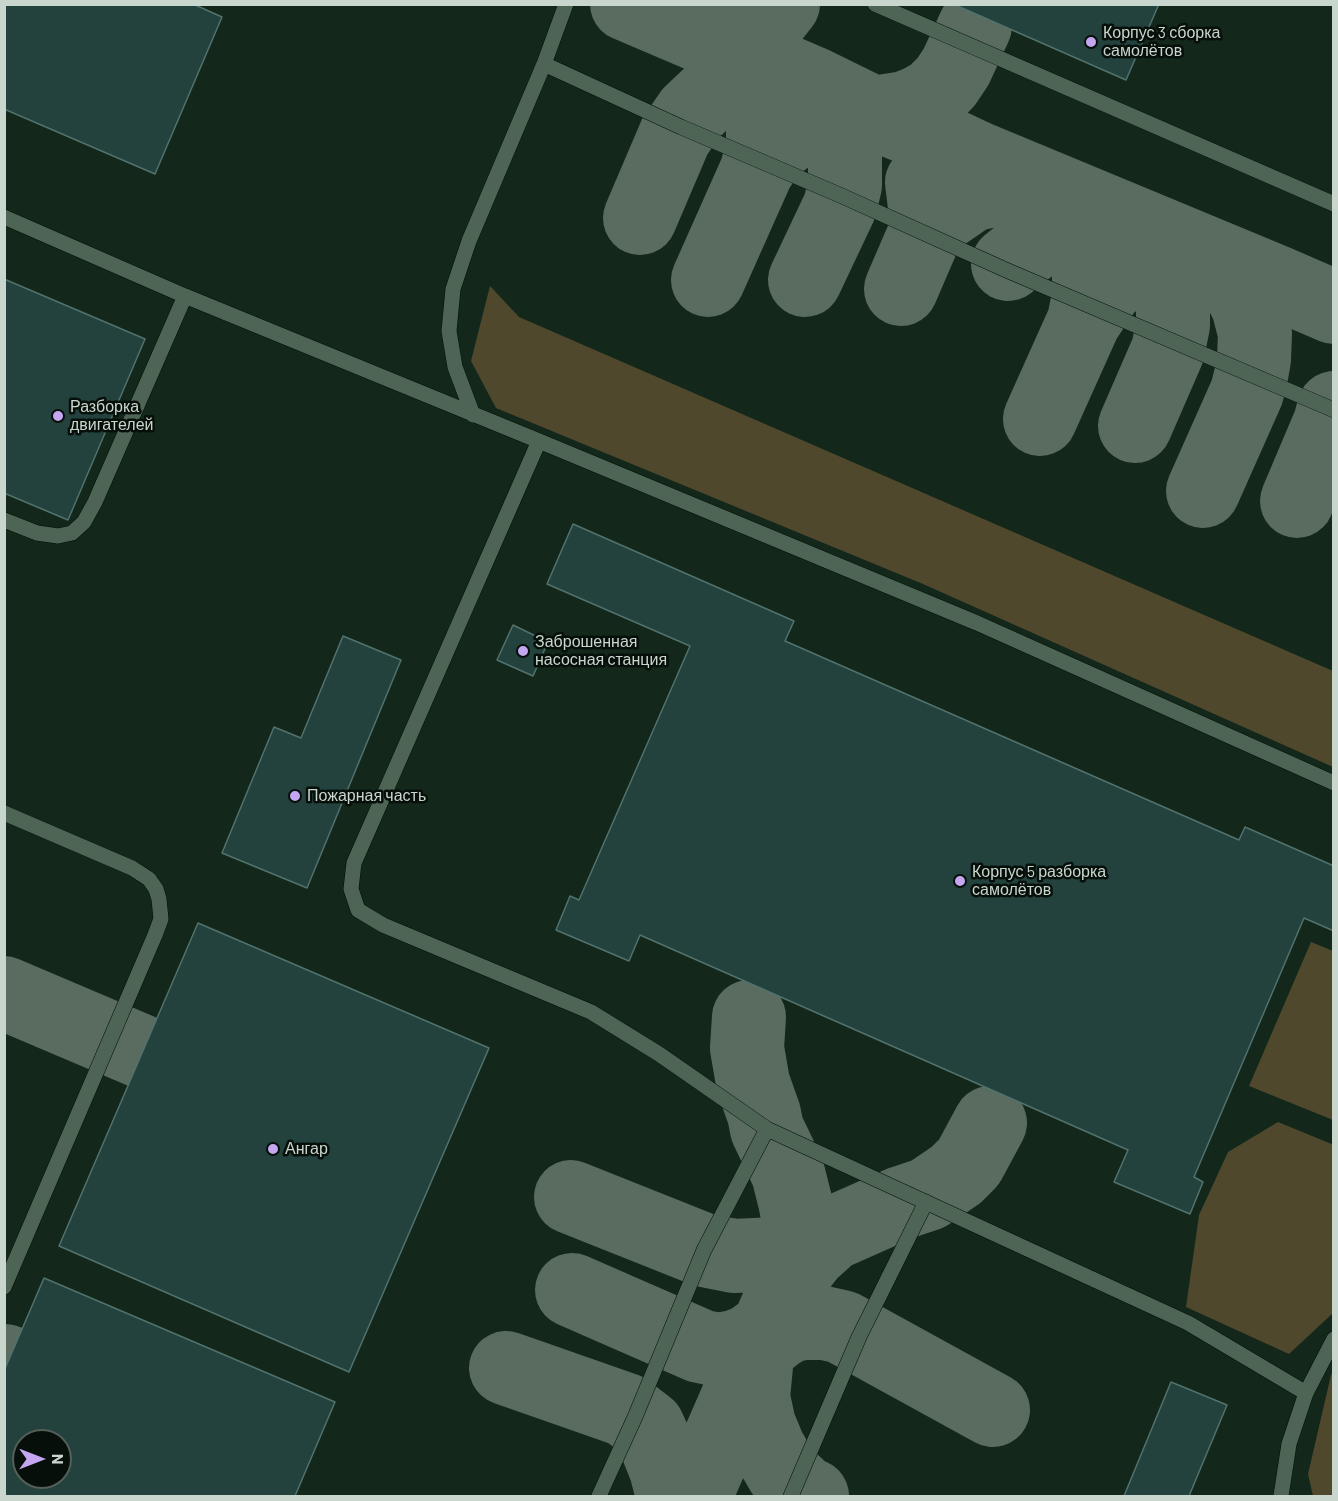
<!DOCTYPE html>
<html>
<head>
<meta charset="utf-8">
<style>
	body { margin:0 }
	#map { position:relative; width:1338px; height:1501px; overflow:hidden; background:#13281b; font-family:Barlow,sans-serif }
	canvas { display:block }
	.frame { position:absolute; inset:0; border:6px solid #c9d6cd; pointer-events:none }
	.north { position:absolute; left:12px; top:1429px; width:60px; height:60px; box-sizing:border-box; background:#060f09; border:2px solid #545f57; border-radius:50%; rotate:90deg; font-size:16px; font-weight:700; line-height:24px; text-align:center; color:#c9d6cd }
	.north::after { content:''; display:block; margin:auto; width:21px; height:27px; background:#c5a7f1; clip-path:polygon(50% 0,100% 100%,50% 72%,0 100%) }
</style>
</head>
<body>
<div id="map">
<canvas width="1338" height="1501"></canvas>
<div class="frame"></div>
<div class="north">N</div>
</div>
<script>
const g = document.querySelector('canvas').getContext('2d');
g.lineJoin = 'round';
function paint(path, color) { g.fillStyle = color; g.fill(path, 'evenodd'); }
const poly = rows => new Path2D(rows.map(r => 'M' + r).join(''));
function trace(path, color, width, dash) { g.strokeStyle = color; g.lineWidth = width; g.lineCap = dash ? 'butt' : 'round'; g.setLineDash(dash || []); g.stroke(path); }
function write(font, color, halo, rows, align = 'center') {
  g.font = font + ' Barlow,sans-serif'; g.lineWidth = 5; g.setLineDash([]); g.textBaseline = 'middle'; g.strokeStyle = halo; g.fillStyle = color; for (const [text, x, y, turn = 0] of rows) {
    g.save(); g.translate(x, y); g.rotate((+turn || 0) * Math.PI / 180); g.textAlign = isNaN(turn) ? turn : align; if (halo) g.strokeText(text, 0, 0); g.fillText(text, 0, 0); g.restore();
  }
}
const green = poly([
	[490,286,519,317,1333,671,1333,767,923,584,496,408,471,361],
	[1311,942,1333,951,1333,1120,1249,1086],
	[1278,1122,1334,1145,1333,1313,1289,1354,1186,1307,1199,1215,1228,1152],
	[1333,1371,1333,1496,1313,1496,1308,1474,1331,1375]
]);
const taxiway = poly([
	[627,4,812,83,873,113,926,134,977,158,1276,282,1334,307],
	[705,38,725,38,739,35,757,27,772,18,783,4],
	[757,170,772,148,794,132,812,121,835,116,873,113,905,108,920,102,934,94,946,82,956,67,975,26],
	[640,218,675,136,691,113,709,96,730,85,748,80,771,77,797,77,821,102,831,117,839,133,845,156,845,185,840,206,805,280],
	[926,231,942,215,971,195,1016,185,1039,184,1062,206,1074,223,1085,246,1089,268,1089,295,1084,321,1040,419],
	[1008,264,1033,244,1053,233,1074,223,1094,221,1124,219,1145,240,1162,265,1170,285,1173,307,1173,325,1168,350,1135,426],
	[708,280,757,170,763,145,763,120],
	[901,289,926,231,926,215,922,182],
	[1084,321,1106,288,1123,274,1140,265,1158,259,1184,255,1210,255,1227,274,1241,292,1248,306,1255,333,1254,359,1251,376,1247,392,1203,491],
	[1297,501,1330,423,1334,408],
	[4,993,143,1052],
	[571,1197,704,1250,734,1256,776,1254,798,1247,816,1238,831,1234],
	[796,1271,810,1253,831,1234,901,1203,928,1194,956,1175,969,1162,990,1123],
	[572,1290,700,1346,718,1350,735,1347,750,1341,768,1328],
	[760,1347,779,1332,792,1325,805,1323,824,1323,842,1327,993,1410],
	[757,1356,753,1397,759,1425,769,1449,783,1473,807,1495,812,1496],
	[4,1361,8,1362],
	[506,1368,626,1410,648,1427,658,1449,666,1469,673,1496],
	[695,1496,789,1280,799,1243,800,1227,795,1201,788,1173,767,1129,764,1114,753,1083,747,1048,749,1017]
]);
const building = poly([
	[4,4,193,4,222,17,155,174,4,109,4,4],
	[953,4,1159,4,1126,80,953,4],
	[4,279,145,339,68,520,4,493,4,279],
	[573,524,794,621,785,641,1239,840,1245,827,1334,866,1334,931,1304,918,1194,1177,1203,1182,1190,1214,1114,1182,1128,1150,640,935,629,961,556,930,570,896,579,900,690,646,547,584,573,524],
	[513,625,548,642,533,676,497,660,513,625],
	[343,636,401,660,307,888,222,853,274,727,301,738,343,636],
	[198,923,489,1048,349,1372,59,1246,198,923],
	[44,1278,335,1402,295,1496,4,1496,4,1371,44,1278],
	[24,1441,60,1441,60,1477,24,1477,24,1441],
	[1171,1382,1227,1405,1189,1496,1124,1496,1171,1382]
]);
const minor = poly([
	[566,4,544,64,681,127,842,196,1006,270,1334,410],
	[875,4,1334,204],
	[4,217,185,296,539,441,977,623,1334,783],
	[473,415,455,367,449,331,453,289,469,241,544,64],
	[539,441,354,863,351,889,358,910,383,925,591,1012,659,1054,767,1129,1188,1323,1306,1393],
	[4,520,37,533,58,536,72,533,84,522,95,502,185,296],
	[4,813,132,868,149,879,156,889,159,899,161,919,155,935,4,1287],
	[599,1496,635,1417,704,1250,767,1129],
	[791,1496,859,1337,926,1202],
	[1281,1496,1289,1444,1306,1393,1334,1339]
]);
const markers = [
	[1091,42,6,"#c5a7f1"],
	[58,416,6,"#c5a7f1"],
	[523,651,6,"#c5a7f1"],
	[295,796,6,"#c5a7f1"],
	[960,881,6,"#c5a7f1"],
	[273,1149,6,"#c5a7f1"]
];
const poiNames = [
	["Корпус 3 сборка",1103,33],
	["самолётов",1103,51],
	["Разборка",70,407],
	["двигателей",70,425],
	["Заброшенная",535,642],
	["насосная станция",535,660],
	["Пожарная часть",307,796],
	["Корпус 5 разборка",972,872],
	["самолётов",972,890],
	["Ангар",285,1149]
];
paint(green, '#4f482d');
trace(taxiway, '#5a6c60', 74);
paint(building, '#23413d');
trace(building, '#52726d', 1.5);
trace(minor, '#001106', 16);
trace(minor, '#4e6555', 15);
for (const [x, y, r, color] of markers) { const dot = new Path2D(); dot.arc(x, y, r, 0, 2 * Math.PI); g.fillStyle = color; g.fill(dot); trace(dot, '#060f09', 2); }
write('16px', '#c9d6cd', '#060f09', poiNames, 'left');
</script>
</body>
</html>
